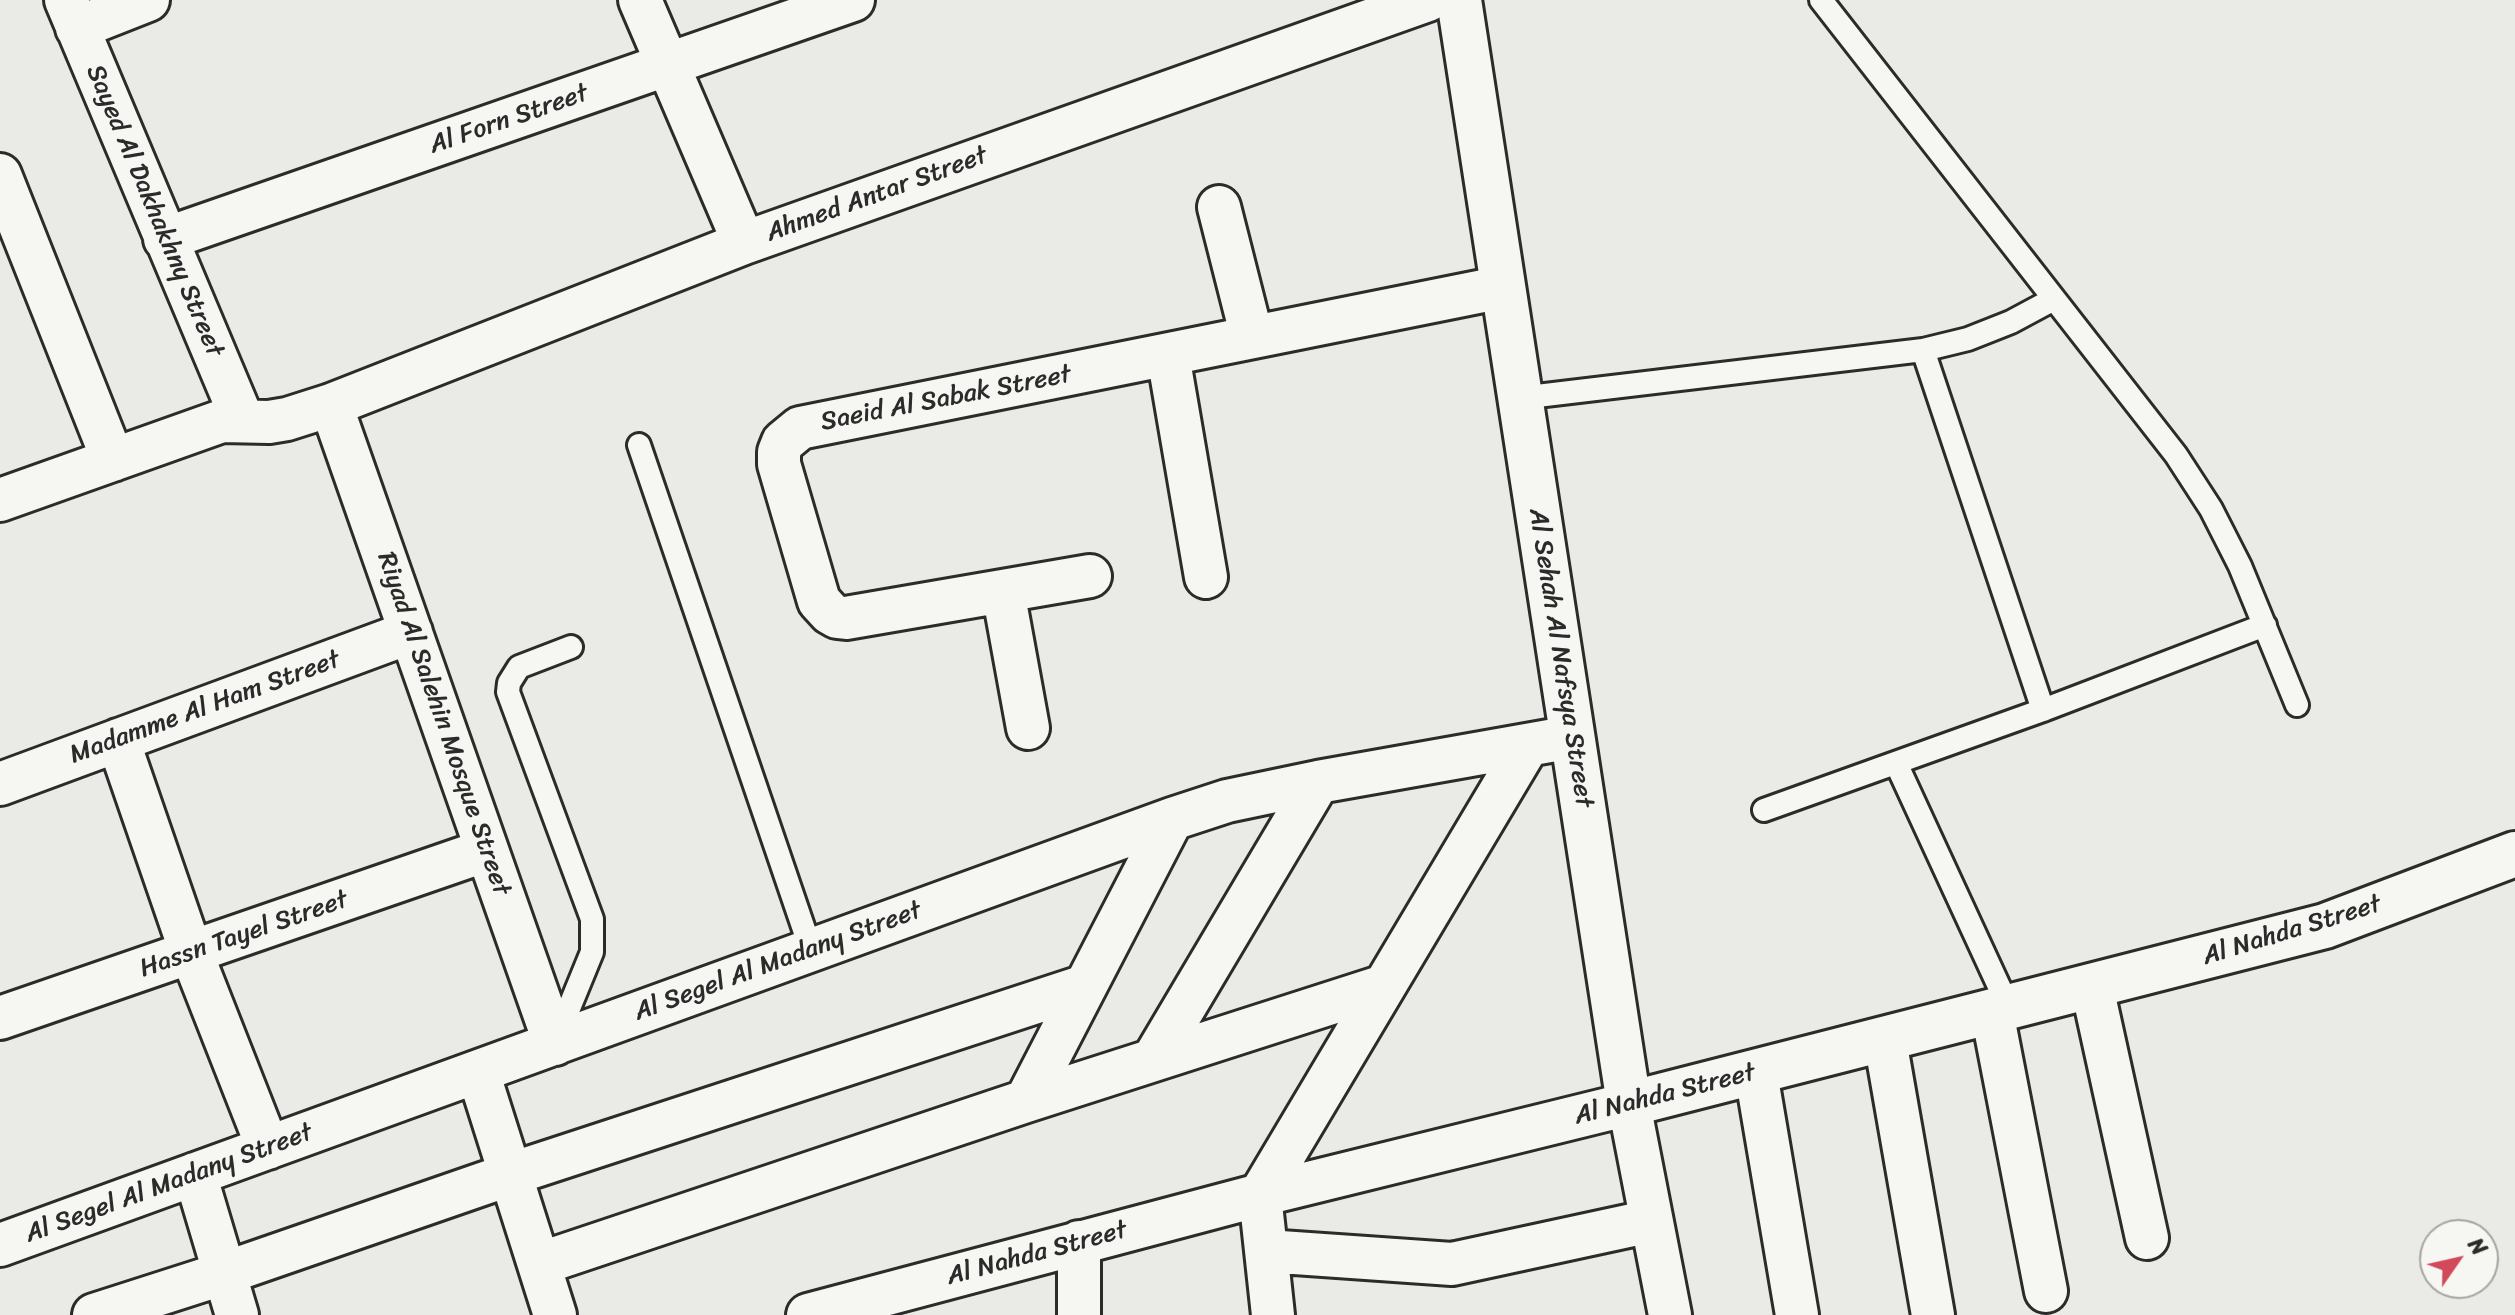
<!DOCTYPE html>
<html>
<head>
<meta charset="utf-8">
<style>
	body { margin:0 }
	#map { position:relative; width:2515px; height:1315px; overflow:hidden; background:#eaeae6; font-family:Sriracha,sans-serif }
	canvas { display:block }
	.north { position:absolute; left:2419px; top:1219px; width:80px; height:80px; box-sizing:border-box; background:#f6f6f2; border:2px solid #a5a5a2; border-radius:50%; rotate:56deg; font-size:22px; font-weight:700; line-height:32px; text-align:center; color:#2b2b2b }
	.north::after { content:''; display:block; margin:auto; width:28px; height:36px; background:#d1495b; clip-path:polygon(50% 0,100% 100%,50% 72%,0 100%) }
</style>
</head>
<body>
<div id="map">
<canvas width="2515" height="1315"></canvas>
<div class="north">N</div>
</div>
<script>
const g = document.querySelector('canvas').getContext('2d');
g.lineJoin = 'round';
const poly = rows => new Path2D(rows.map(r => 'M' + r).join(''));
function trace(path, color, width, dash) { g.strokeStyle = color; g.lineWidth = width; g.lineCap = dash ? 'butt' : 'round'; g.setLineDash(dash || []); g.stroke(path); }
function write(font, color, halo, rows, align = 'center') {
  g.font = font + ' Sriracha,sans-serif'; g.lineWidth = 8; g.setLineDash([]); g.textBaseline = 'middle'; g.strokeStyle = halo; g.fillStyle = color; for (const [text, x, y, turn = 0] of rows) {
    g.save(); g.translate(x, y); g.rotate((+turn || 0) * Math.PI / 180); g.textAlign = isNaN(turn) ? turn : align; if (halo) g.strokeText(text, 0, 0); g.fillText(text, 0, 0); g.restore();
  }
}
const lane = poly([
	[1821,0,2176,455,2211,509,2240,566,2297,705],
	[1923,350,2043,710],
	[1520,398,1923,350,1968,339,2011,322,2052,300],
	[639,445,811,950],
	[1896,763,2009,1008],
	[1764,810,2043,710,2265,625],
	[556,1040,592,952,592,919,508,692,509,683,519,667,571,647]
]);
const street = poly([
	[66,0,243,421],
	[640,0,744,243],
	[77,28,148,0],
	[0,175,113,460],
	[1219,207,1252,337],
	[165,239,853,0],
	[1168,355,1206,577],
	[331,405,555,1044],
	[0,500,222,421,269,422,287,419,331,405,744,243,1428,0],
	[1090,576,846,618,837,617,830,613,819,601,779,464,779,452,783,442,800,428,1503,287],
	[1003,591,1028,728],
	[118,740,191,952,268,1148],
	[0,784,411,632],
	[2092,987,2147,1238],
	[1992,1012,2046,1291],
	[0,1018,487,850],
	[1885,1040,1933,1315],
	[1153,1060,1318,782],
	[478,1072,555,1315],
	[1756,1073,1797,1315],
	[1026,1101,1172,819],
	[195,1174,237,1315],
	[1079,1242,1079,1315],
	[0,1245,1172,819,1227,801,1318,782,1572,737],
	[1266,1251,1452,1264,1651,1221],
	[539,1264,1026,1101,1384,986],
	[94,1315,225,1273,511,1174,1085,986],
	[808,1315,1260,1195,1629,1104,1670,1315],
	[1273,1315,1260,1195,1528,745]
]);
const secondary = poly([
	[1459,0,1629,1104,2325,926,2515,854]
]);
const streetNames = [
	["Al Forn Street",509,120,-19],
	["Ahmed Antar Street",877,195,-20],
	["Sayed Al Dakhakhny Street",154,211,67],
	["Saeid Al Sabak Street",946,399,-11],
	["Al Sehah Al Nafsya Street",1560,658,81],
	["Madamme Al Ham Street",205,708,-20],
	["Riyad Al Salehin Mosque Street",443,724,71],
	["Al Nahda Street",2292,931,-17],
	["Hassn Tayel Street",244,935,-19],
	["Al Segel Al Madany Street",778,962,-20],
	["Al Nahda Street",1665,1095,-14],
	["Al Segel Al Madany Street",169,1184,-20],
	["Al Nahda Street",1037,1254,-15]
];
trace(lane, '#2b2b2b', 28);
trace(street, '#2b2b2b', 48);
trace(secondary, '#2b2b2b', 50);
trace(lane, '#f6f6f2', 22);
trace(street, '#f6f6f2', 42);
trace(secondary, '#f6f6f2', 44);
write('26px', '#2b2b2b', '#f6f6f2', streetNames);
</script>
</body>
</html>
